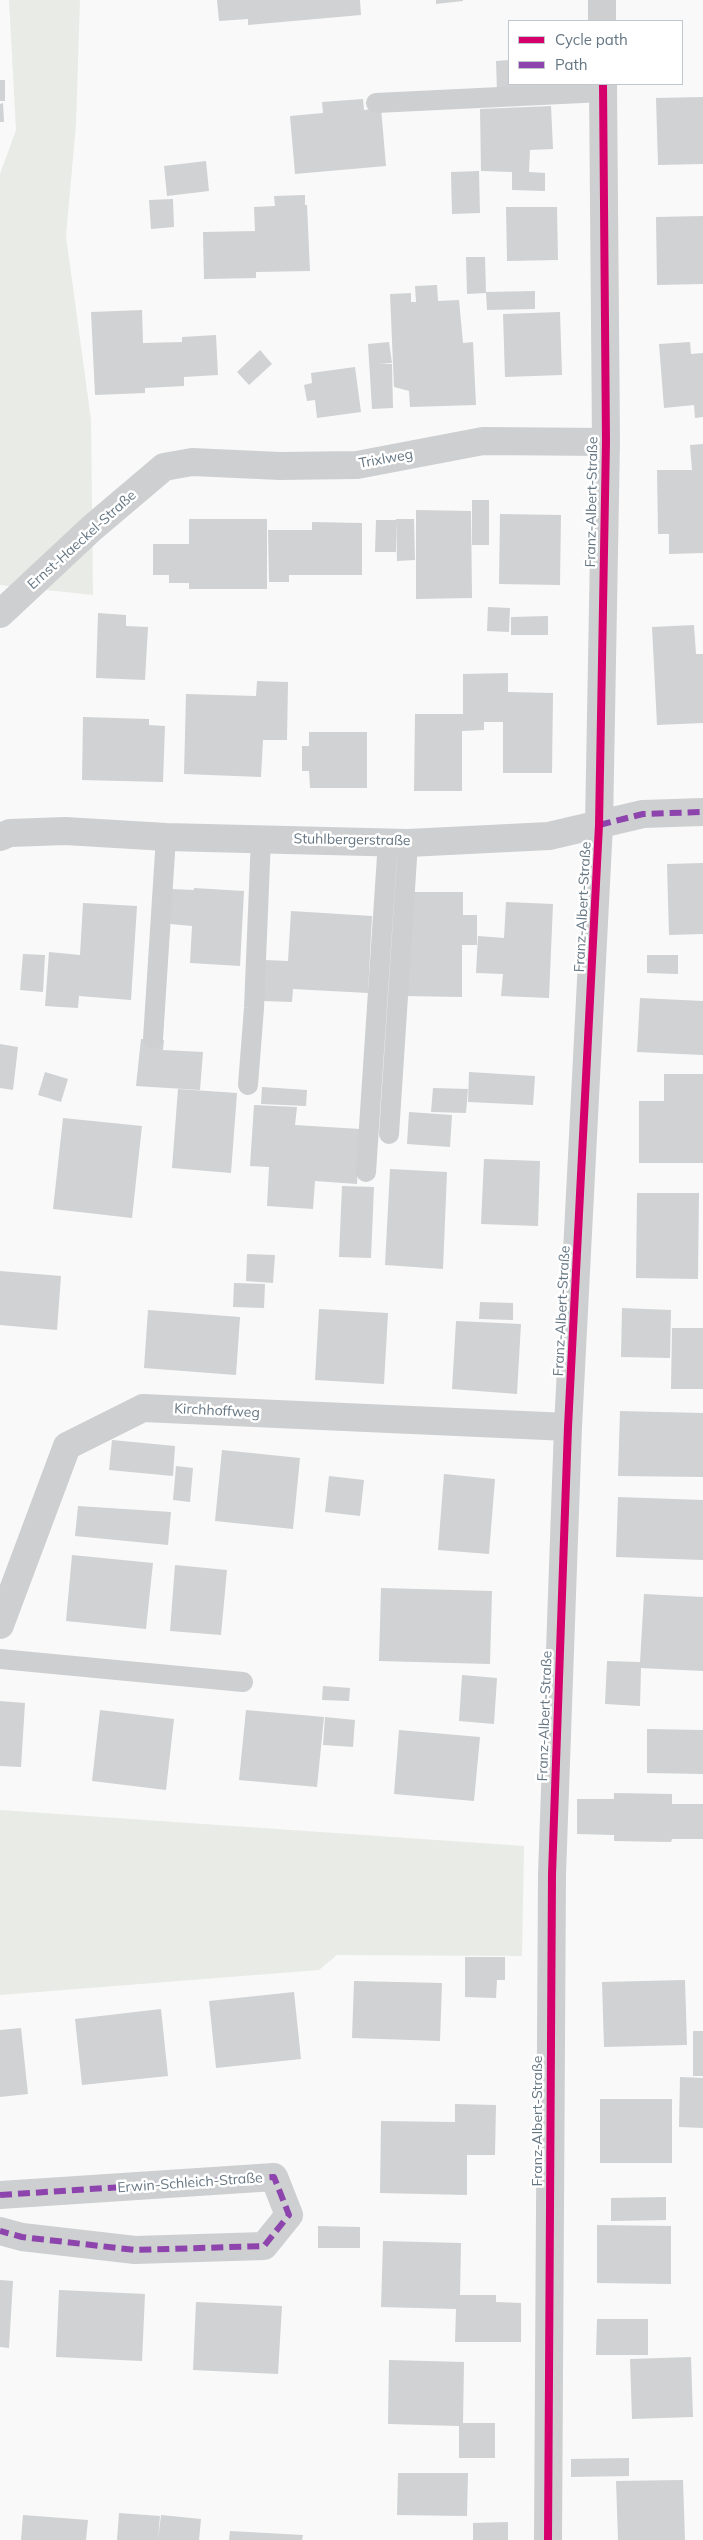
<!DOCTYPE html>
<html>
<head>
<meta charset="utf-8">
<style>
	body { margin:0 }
	#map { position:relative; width:703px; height:2540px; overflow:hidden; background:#f9f9f9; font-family:Mulish,sans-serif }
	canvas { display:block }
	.legend { position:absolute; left:508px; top:20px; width:175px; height:65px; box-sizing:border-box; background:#fff; border:1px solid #c1c8cd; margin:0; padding:6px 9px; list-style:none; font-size:15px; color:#657683 }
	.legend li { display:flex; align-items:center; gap:10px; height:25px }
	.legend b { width:25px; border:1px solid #c1c8cd }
</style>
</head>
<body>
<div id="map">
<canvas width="703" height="2540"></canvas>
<ul class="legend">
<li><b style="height:6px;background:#d6006c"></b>Cycle path</li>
<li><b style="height:6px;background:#8e44ad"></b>Path</li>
</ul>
</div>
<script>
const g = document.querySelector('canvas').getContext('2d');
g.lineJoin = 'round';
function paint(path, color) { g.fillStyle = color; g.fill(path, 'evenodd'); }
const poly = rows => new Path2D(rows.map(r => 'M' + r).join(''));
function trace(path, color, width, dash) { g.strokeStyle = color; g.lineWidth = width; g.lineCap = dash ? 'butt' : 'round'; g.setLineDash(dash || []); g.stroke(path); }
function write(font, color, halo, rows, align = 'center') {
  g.font = font + ' Mulish,sans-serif'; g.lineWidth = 5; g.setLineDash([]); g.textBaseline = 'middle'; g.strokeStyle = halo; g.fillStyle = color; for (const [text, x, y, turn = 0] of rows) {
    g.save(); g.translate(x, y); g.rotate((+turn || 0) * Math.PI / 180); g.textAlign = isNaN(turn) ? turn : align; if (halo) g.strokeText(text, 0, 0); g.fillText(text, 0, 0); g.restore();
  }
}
const green = poly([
	[9,0,80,0,76,124,66,236,91,420,93,595,0,585,0,174,16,130],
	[0,1810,524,1846,522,1956,337,1955,319,1970,0,1995]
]);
const building = poly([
	[217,0,360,0,361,15,248,25,248,19,219,21],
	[436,0,463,0,463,1,436,4],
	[509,60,509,84,551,84,552,89,497,91,496,61],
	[0,80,5,80,5,101,0,101],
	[703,97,703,164,658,165,656,98],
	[363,99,364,110,381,108,386,166,295,174,290,116,323,113,322,102],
	[3,103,4,122,0,122,0,104],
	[551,106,553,149,530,150,529,172,545,173,545,191,512,190,512,172,481,171,480,109],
	[206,161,209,191,167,196,164,166],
	[479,171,480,213,452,214,451,172],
	[305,195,305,205,307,205,310,271,256,272,256,278,204,279,203,232,255,231,254,207,275,206,274,196],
	[173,199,174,227,151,229,149,200],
	[506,207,557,207,558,260,507,261],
	[703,216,703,284,657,285,656,217],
	[466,257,485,257,486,292,535,291,535,309,487,310,486,293,467,294],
	[437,285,438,301,459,300,463,343,473,342,476,405,410,407,409,391,394,387,390,294,411,293,411,302,416,302,415,286],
	[142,310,143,343,182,342,182,337,216,335,218,375,184,377,184,386,145,388,145,393,95,395,91,312],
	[560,312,562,375,505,377,503,314],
	[389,342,392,363,379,364,392,364,393,408,372,409,368,344],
	[690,342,691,354,703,353,703,417,695,418,694,405,664,408,659,344],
	[260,350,272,364,249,385,237,372],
	[355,367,361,412,317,418,315,400,307,401,304,385,312,383,311,373],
	[703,444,703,553,669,554,669,534,658,534,657,470,692,470,690,445],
	[472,500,489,500,489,545,472,545],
	[416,510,471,511,472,598,416,599],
	[500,514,561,515,560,585,499,584],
	[189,519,267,519,267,589,189,589,189,583,169,583,169,575,153,575,153,544,189,544],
	[396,519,414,519,415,560,397,561],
	[376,520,396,520,396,552,375,552],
	[312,522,362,523,362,575,289,575,289,582,269,582,268,530,312,530],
	[488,607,510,608,509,632,487,631],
	[98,613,126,615,126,626,148,627,145,680,96,678],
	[548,616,548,635,511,635,511,617],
	[694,625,696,654,703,654,703,723,657,725,652,627],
	[508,673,508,692,553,693,552,773,503,773,503,722,484,722,484,730,462,731,462,791,414,791,415,714,463,714,463,674],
	[257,681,288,682,287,740,263,740,261,777,184,774,186,694,256,696],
	[83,717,149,719,149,725,165,726,163,782,82,780],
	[309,732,367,732,367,788,310,788,309,771,302,771,302,746,309,746],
	[703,863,703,934,669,935,667,864],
	[194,888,244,891,240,966,190,963,192,926,170,924,172,889,194,890],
	[406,892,463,892,463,915,477,915,477,945,462,945,462,997,404,996],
	[506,902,553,904,549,998,501,996,503,974,476,973,478,936,504,938],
	[83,903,137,906,131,1000,79,996,78,1008,45,1006,49,952,80,955],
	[291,911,372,916,368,993,293,989,292,1002,262,1001,265,960,288,961],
	[23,954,45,955,43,992,20,990],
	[647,955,678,955,678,974,647,973],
	[640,998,703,1001,703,1055,637,1052],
	[141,1039,164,1040,163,1050,203,1052,200,1090,136,1086],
	[0,1044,18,1047,13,1090,0,1088],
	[45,1072,68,1079,61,1102,38,1095],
	[469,1072,535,1076,533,1105,468,1102],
	[664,1074,703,1074,703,1163,639,1163,639,1101,664,1101],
	[262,1087,307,1090,306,1106,261,1104],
	[433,1088,468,1089,466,1113,431,1112],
	[178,1089,237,1093,231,1173,172,1168],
	[254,1105,297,1107,295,1125,360,1129,357,1184,315,1181,313,1209,267,1206,269,1167,250,1166],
	[409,1112,452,1115,450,1147,407,1144],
	[63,1118,142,1126,132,1218,53,1209],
	[484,1159,540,1161,538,1226,481,1224],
	[390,1169,447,1172,443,1269,385,1265],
	[342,1186,374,1187,371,1258,339,1257],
	[637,1193,699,1193,698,1279,636,1278],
	[247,1254,275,1255,273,1283,246,1281],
	[0,1271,61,1276,57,1330,0,1325],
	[234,1283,265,1284,264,1308,233,1307],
	[480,1302,513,1303,513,1320,479,1319],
	[622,1308,671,1310,670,1358,621,1357],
	[319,1309,388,1313,384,1384,315,1380],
	[148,1310,240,1317,236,1375,144,1368],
	[456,1321,521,1324,517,1394,452,1389],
	[672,1328,703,1328,703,1389,671,1389],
	[620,1411,703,1413,703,1477,618,1476],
	[112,1440,175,1446,173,1476,109,1470],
	[222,1450,300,1458,293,1529,215,1521],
	[176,1466,193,1468,190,1502,173,1500],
	[444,1474,495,1479,489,1554,438,1550],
	[329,1476,364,1480,360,1516,325,1512],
	[618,1497,703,1500,703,1560,616,1557],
	[78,1506,171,1512,168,1545,75,1536],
	[72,1555,153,1563,146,1629,66,1621],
	[175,1565,227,1570,221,1635,170,1631],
	[381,1588,492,1591,490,1664,379,1661],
	[644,1594,703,1597,703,1671,641,1668,640,1706,605,1704,607,1661,640,1662],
	[462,1675,497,1678,494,1724,459,1721],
	[323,1686,350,1688,349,1701,322,1700],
	[0,1701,25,1703,21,1767,0,1766],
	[100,1710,174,1719,166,1790,92,1781],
	[246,1710,324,1717,317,1787,239,1780],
	[325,1717,355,1720,353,1747,323,1745],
	[647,1729,703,1730,703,1774,647,1773],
	[399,1730,480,1737,474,1801,394,1794],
	[614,1793,672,1794,672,1804,703,1804,703,1839,672,1839,671,1842,614,1841,614,1835,577,1834,577,1799,614,1799],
	[465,1957,505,1957,505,1980,497,1980,496,1998,465,1997],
	[685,1980,687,2045,604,2047,602,1982],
	[354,1981,442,1983,440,2041,352,2038],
	[294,1992,301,2059,216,2068,209,2001],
	[161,2009,168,2076,82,2085,75,2019],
	[21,2028,28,2094,0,2097,0,2030],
	[693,2031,703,2031,703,2076,693,2076],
	[680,2077,703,2078,703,2128,679,2127],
	[600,2099,672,2099,672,2163,600,2163],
	[455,2104,496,2105,495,2155,467,2155,467,2195,380,2193,381,2121,455,2122],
	[666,2197,666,2220,611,2221,611,2198],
	[597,2225,671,2226,671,2284,597,2283],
	[318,2226,360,2227,360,2248,318,2248],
	[383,2241,461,2243,460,2295,496,2295,496,2302,521,2303,521,2342,455,2342,456,2309,381,2307],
	[0,2280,13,2281,9,2348,0,2347],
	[59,2290,145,2294,142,2361,56,2357],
	[196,2302,282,2306,278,2374,193,2370],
	[597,2319,648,2319,648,2355,596,2355],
	[691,2357,693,2417,632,2419,630,2359],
	[389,2360,464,2362,463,2423,495,2423,495,2458,459,2458,459,2426,388,2424],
	[629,2458,629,2476,571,2477,571,2459],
	[398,2473,468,2473,467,2516,397,2515],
	[683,2480,685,2540,618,2540,616,2481],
	[119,2513,160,2516,158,2540,117,2540],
	[23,2515,88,2520,86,2540,21,2540],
	[161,2515,201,2519,199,2540,158,2540],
	[508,2522,508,2540,473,2540,473,2523],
	[230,2531,303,2535,302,2540,229,2540]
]);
const lane = poly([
	[376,103,603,92],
	[153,1039,166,837],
	[248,1085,254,1008,261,838],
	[389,1134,408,843],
	[366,1172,388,841],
	[0,1659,243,1682]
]);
const street = poly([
	[602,0,602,21],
	[0,614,92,528,164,467,192,462,280,466,357,465,483,441,606,442],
	[0,837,10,833,65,831,166,837,408,843,549,836,643,814,703,812],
	[0,1625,67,1446,143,1408,568,1427],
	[0,2195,274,2177,289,2215,264,2246,135,2250,22,2237,0,2231],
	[548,2540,552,1874,568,1427,599,825,606,442,603,84]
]);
const quiet = poly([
	[599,825,643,814,703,812],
	[0,2195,274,2177,289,2215,264,2246,135,2250,22,2237,0,2231]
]);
const cycleway = poly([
	[548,2540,552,1874,568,1427,599,825,606,442,603,84]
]);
const streetNames = [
	["Trixlweg",386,459,-10],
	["Franz-Albert-Straße",592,502,-89],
	["Ernst-Haeckel-Straße",82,540,-42],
	["Stuhlbergerstraße",352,840,1],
	["Franz-Albert-Straße",583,907,-87],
	["Franz-Albert-Straße",562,1311,-87],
	["Kirchhoffweg",217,1411,3],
	["Franz-Albert-Straße",545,1716,-88],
	["Franz-Albert-Straße",538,2121,-90],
	["Erwin-Schleich-Straße",190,2183,-4]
];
paint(green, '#e8ebe6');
paint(building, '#d0d2d3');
trace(lane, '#cecfd0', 20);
trace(street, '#cecfd0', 28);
trace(quiet, '#8e44ad', 6, [12, 6]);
trace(cycleway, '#d6006c', 8);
write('14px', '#657683', '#fff', streetNames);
</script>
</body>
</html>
